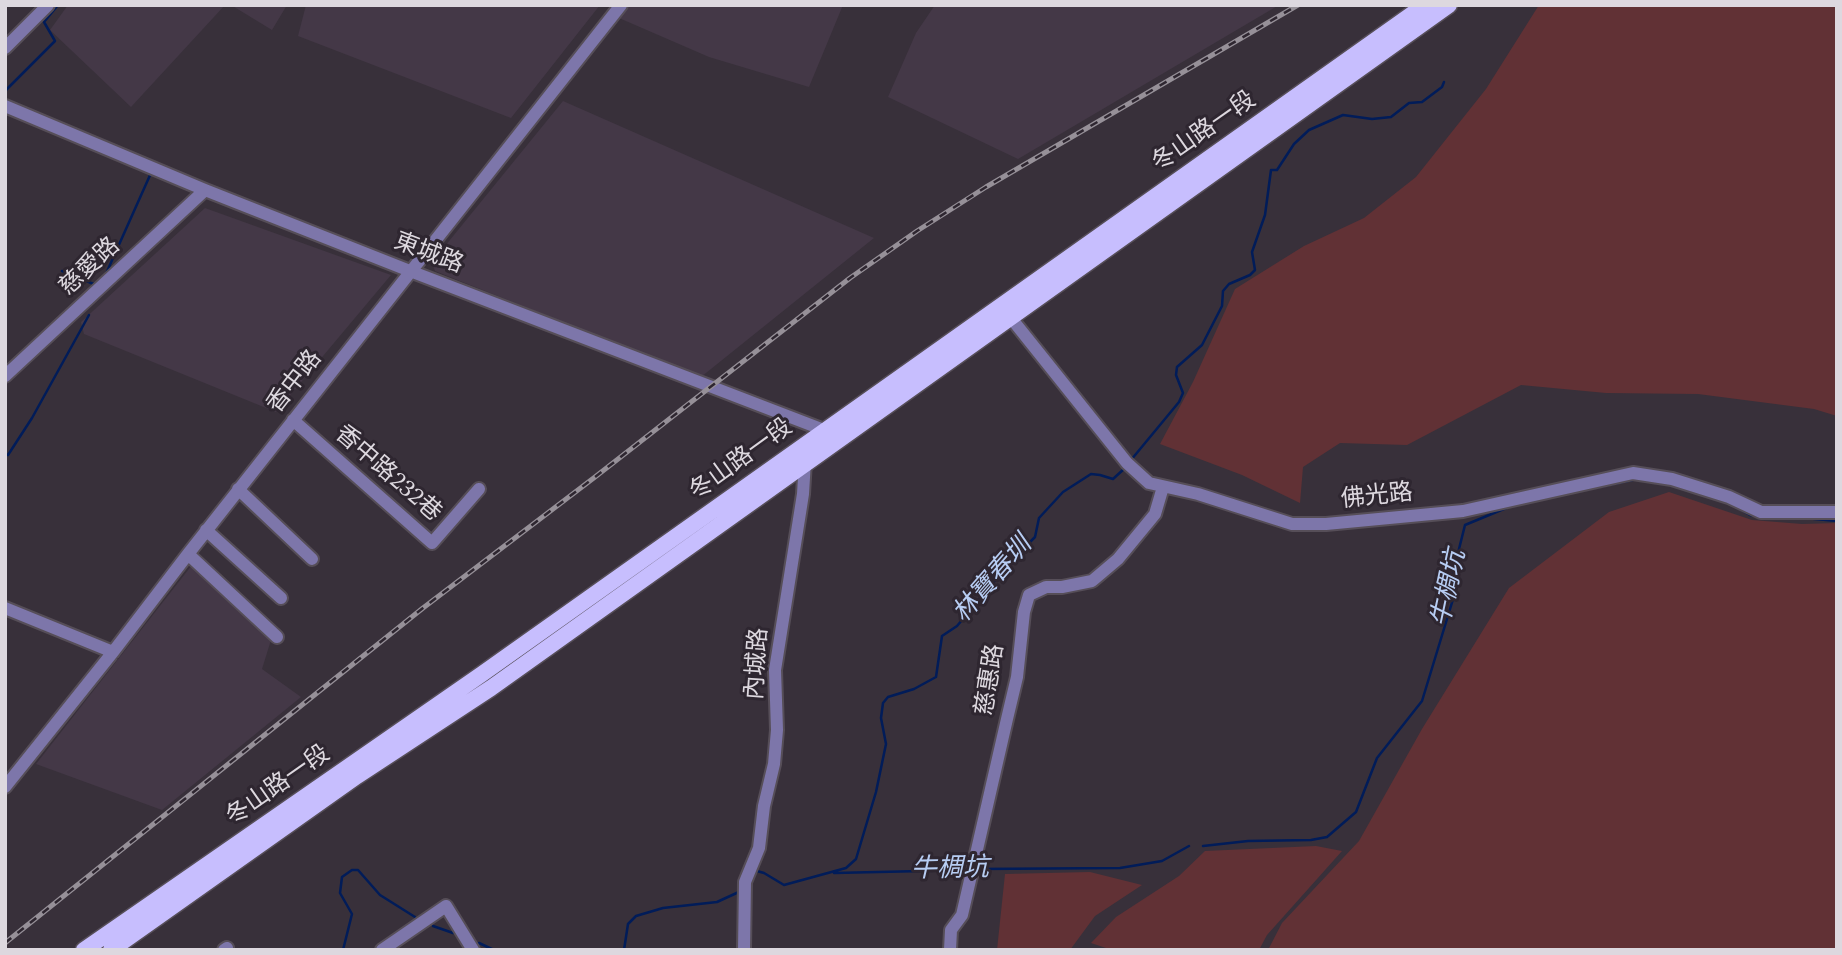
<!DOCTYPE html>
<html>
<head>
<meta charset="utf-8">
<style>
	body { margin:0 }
	#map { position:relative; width:1842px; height:955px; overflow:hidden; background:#38303a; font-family:Spectral,serif }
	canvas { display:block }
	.frame { position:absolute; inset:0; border:7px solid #ddd8df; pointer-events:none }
</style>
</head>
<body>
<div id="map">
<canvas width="1842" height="955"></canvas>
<div class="frame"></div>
</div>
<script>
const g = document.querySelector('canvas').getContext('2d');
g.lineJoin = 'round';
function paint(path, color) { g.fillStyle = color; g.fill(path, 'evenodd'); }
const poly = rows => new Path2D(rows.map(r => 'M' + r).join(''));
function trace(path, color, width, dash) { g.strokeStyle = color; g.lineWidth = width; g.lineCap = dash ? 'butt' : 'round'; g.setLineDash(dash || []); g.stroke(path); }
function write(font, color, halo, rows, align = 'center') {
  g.font = font + ' Spectral,"Noto Sans TC",serif'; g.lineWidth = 6; g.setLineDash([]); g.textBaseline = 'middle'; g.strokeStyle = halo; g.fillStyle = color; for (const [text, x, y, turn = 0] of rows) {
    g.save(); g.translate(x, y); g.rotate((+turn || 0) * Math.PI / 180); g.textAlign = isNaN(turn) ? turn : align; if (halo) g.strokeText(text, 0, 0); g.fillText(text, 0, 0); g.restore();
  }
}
const built = poly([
	[68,5,225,5,131,107,50,30],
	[231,5,287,5,272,30],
	[306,5,600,5,511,118,298,36],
	[631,5,843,5,809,87,709,57,619,18],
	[935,5,1279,5,1018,159,888,97,916,33],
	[563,101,874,238,701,377,435,271,432,262],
	[205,208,391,275,276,412,84,334,81,322],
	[192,565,271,640,262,669,301,697,162,810,36,764]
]);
const green = poly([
	[1539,5,1837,5,1837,416,1814,409,1698,394,1606,393,1521,385,1407,445,1340,443,1303,467,1300,503,1242,475,1160,444,1193,382,1235,289,1304,246,1364,218,1416,177,1486,89],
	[1669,492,1752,520,1802,524,1837,523,1837,950,1268,950,1282,923,1359,841,1422,729,1509,588,1609,512],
	[1316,846,1342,851,1267,935,1259,950,1112,950,1091,943,1116,917,1179,876,1205,851],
	[1090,872,1142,885,1095,916,1070,950,997,950,1005,874]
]);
const stream = poly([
	[5,91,55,41,44,22,58,5],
	[62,271,96,285],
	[105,276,151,173],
	[5,454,8,455,32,418,89,315],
	[1131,460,1179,402,1183,393,1176,375,1177,367,1202,345,1222,306,1223,291,1229,284,1250,275,1255,270,1252,252,1265,215,1271,170,1277,170,1294,144,1309,130,1343,115,1372,119,1391,117,1409,103,1422,102,1442,87,1444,82],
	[1575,492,1637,479],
	[1733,505,1750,515,1756,516],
	[1804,518,1837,521],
	[1203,846,1248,841,1311,840,1327,837,1356,812,1377,758,1422,701,1454,596,1453,573,1465,525,1511,506],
	[977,869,1120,868,1162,861,1189,846],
	[834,873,967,870],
	[754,874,757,871,764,873,784,885,846,868,856,859,876,792,886,744,881,718,883,703,888,697,914,689,936,677,942,636,957,626,1014,558,1035,537,1039,518,1063,492,1091,474,1100,475,1113,479,1125,468],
	[433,926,453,933],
	[479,943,494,950],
	[343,950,352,914,340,893,342,877,352,870,358,870,380,895,415,917],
	[624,950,628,924,636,916,663,908,717,902,741,891]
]);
const minor = poly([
	[5,48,48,5],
	[5,106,205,190,410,271,824,430,829,436],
	[1007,313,1127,463,1149,483,1198,494,1292,524,1326,524,1463,511,1633,473,1672,479,1729,497,1761,512,1837,512],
	[5,376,205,190],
	[293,420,432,543,479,489],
	[238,489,312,559],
	[206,530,281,598],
	[188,554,277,637],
	[5,608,113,652],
	[5,787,113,652,188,554,621,5],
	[224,950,227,948],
	[382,950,446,906,473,950],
	[744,950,745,882,759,848,764,806,774,764,777,730,775,670,803,494,805,461],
	[950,950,951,930,962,915,1007,719,1017,677,1024,612,1029,595,1046,587,1062,587,1092,581,1118,559,1155,514,1163,487]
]);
const major = poly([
	[84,950,482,674,1425,5],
	[111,950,357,776,491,688,1449,5]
]);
const rail = poly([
	[5,943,423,608,595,477,850,278,917,231,986,187,1298,5]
]);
const streetNames = [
	["冬山路一段",1205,133,-35],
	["東城路",428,255,21],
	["慈愛路",91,268,-43],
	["香中路",296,383,-52],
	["冬山路一段",742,461,-36],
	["香中路232巷",387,475,41],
	["佛光路",1377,498,-6],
	["內城路",759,664,-86],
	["慈惠路",992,680,-81],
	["冬山路一段",279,787,-35]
];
const waterNames = [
	["林寶春圳",994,581,-49],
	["牛椆坑",1451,589,-78],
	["牛椆坑",950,871,-1]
];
paint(built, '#443847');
paint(green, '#613135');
trace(stream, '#011c59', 2.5);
trace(minor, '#564e58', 16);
trace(major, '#564e58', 19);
trace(minor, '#7d76aa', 12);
trace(major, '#c7befe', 16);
trace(rail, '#969098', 5);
trace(rail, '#2e2630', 2.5, [8]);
write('24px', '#ddd8df', '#2e2630', streetNames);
write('italic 26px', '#b7cdf3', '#2e2630', waterNames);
</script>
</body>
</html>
